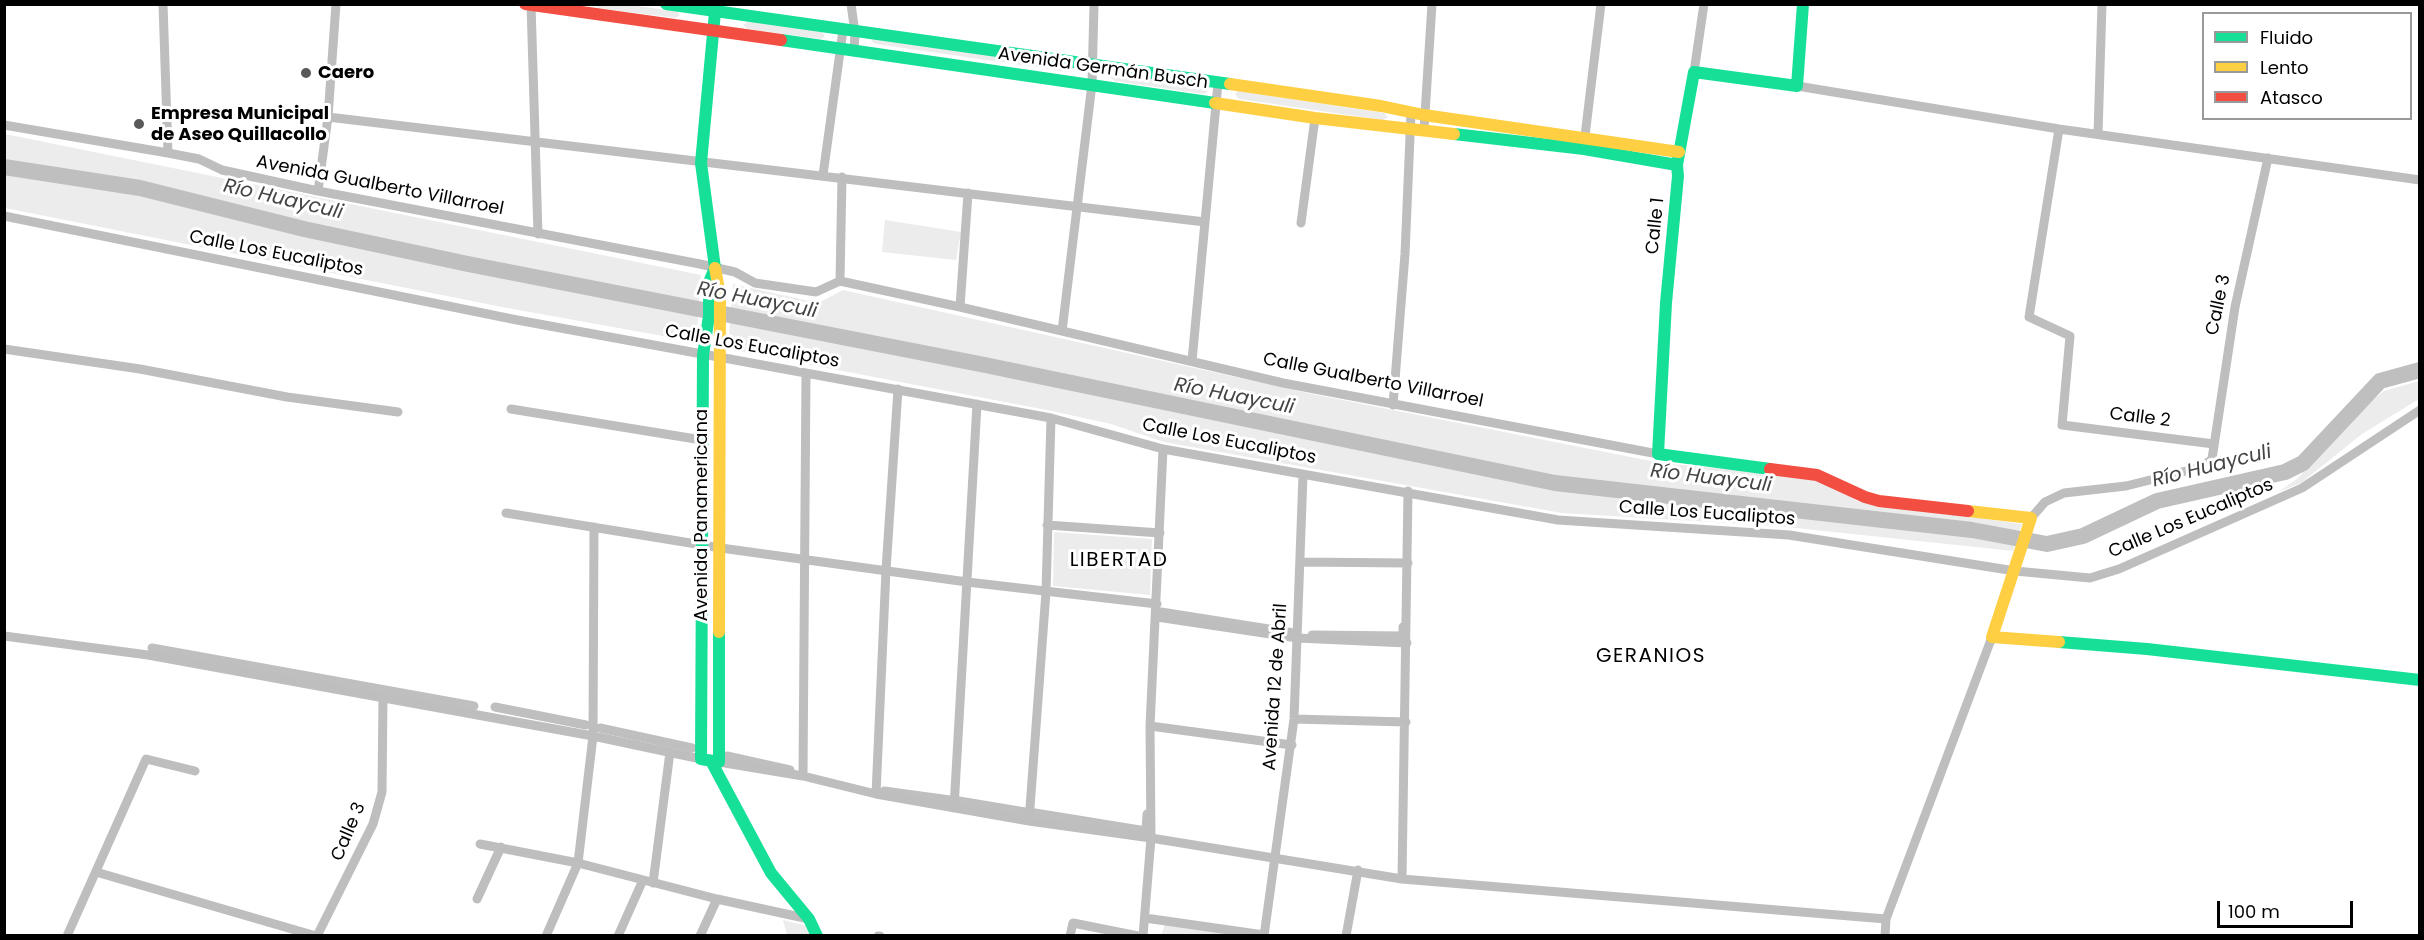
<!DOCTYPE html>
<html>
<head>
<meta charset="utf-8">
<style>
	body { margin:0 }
	#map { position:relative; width:2424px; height:940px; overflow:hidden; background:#fff; font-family:Poppins,sans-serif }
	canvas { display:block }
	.frame { position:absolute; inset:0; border:6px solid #000; pointer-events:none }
	.legend { position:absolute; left:2202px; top:12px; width:210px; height:108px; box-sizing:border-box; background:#fff; border:2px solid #999; margin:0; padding:8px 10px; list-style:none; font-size:18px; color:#000 }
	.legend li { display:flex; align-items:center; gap:12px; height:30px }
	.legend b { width:30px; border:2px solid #999 }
	.scale { position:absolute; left:2217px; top:901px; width:136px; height:27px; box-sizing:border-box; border:3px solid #000; border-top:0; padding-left:8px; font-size:18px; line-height:21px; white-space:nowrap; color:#000; -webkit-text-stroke:4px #fff; paint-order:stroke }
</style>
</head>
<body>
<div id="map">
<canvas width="2424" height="940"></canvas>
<div class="frame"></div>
<ul class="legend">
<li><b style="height:8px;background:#16e098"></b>Fluido</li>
<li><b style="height:8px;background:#ffcf43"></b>Lento</li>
<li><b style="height:8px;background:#f24e42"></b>Atasco</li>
</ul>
<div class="scale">100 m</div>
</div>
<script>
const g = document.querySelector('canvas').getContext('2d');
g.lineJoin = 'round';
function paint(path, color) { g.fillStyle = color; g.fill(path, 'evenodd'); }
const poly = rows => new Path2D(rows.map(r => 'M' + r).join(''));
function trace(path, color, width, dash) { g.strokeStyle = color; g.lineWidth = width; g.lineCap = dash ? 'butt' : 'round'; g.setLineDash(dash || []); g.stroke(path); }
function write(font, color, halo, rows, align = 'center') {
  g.font = font + ' Poppins,sans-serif'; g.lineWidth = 6; g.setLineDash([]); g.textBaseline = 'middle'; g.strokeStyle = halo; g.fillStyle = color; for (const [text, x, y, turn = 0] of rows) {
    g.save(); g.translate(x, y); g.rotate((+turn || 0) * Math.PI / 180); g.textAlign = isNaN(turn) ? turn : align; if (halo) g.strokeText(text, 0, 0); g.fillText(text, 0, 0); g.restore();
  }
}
const green = poly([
	[593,5,628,5,677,11,680,15,676,18,597,8],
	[749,21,822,32,825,36,821,39,748,29,743,25],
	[873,38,1074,67,1074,69,1069,72,876,44,872,42],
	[1113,73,1205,87,1208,91,1204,94,1114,81,1110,77],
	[1238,91,1384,113,1388,117,1383,120,1239,99,1235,94],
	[5,134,701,275,696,342,502,307,5,208],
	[885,220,961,232,956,260,882,252],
	[733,284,818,303,843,290,1312,394,1661,463,1823,478,1857,501,2022,524,2013,551,1777,526,1562,513,1164,442,1111,424,1052,411,728,349],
	[2419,381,2419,399,2362,434,2301,483,2278,492,2297,479,2364,407,2384,391],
	[1054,532,1152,539,1150,595,1053,586],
	[783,920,807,926,810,935,787,935],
	[1165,924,1237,935,1161,936]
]);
const canal = poly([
	[1161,612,1294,633],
	[1312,635,1403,636,1403,627],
	[152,648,474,706],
	[495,707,586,725],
	[600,728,692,748],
	[727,756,790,770],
	[884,791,950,800],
	[959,801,1025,812],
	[1035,813,1146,831,1147,814]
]);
const river = poly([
	[4,167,140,188,304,229,468,264,985,365,1555,483,1972,530,2047,544,2083,536,2157,501,2285,472,2303,463,2380,381,2420,370]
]);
const street = poly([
	[163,4,168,153],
	[531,4,538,234],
	[851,4,855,33,854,52],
	[1694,72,1704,4],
	[1797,86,2059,129,2420,180],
	[328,117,1205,222],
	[4,125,168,153,199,159,222,170,318,191,700,264,735,272,755,283,816,292,840,281,960,307,1283,383,1658,454],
	[2059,129,2029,317,2070,336,2062,425,2214,444],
	[1424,130,1432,4],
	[2098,134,2102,4],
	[1584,144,1601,4],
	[823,175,843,30],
	[318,191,328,117,336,4],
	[4,216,517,320,1051,418,1163,449,1558,520,1789,535,2015,571,2090,578,2119,569,2302,488,2420,410],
	[1301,223,1315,118],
	[840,281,842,177],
	[960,307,968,193],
	[1062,331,1092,84,1094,4],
	[4,349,140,369,287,397,398,412],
	[1192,361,1218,83],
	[1393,405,1405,254,1411,113],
	[511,409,702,440],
	[506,513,721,548,967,582,1157,604],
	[2031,518,2045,502,2064,493,2126,486,2202,467,2212,459,2235,307,2268,158],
	[1047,525,1160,533],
	[1300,562,1408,563],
	[1157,617,1297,638,1407,643],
	[4,636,148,655,593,736,701,759],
	[1294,719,1406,722],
	[1150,726,1292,745],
	[719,762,803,776,876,794,1029,821,1151,838,1402,879,1886,919],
	[803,776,806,374],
	[876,794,886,570,898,389],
	[954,808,977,404],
	[1029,821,1046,592,1051,418],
	[480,844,578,863,717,899,809,919],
	[96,872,316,936],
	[1402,879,1408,491],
	[653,883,670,752],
	[477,899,501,847],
	[1145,918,1264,935],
	[67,936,146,759,195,771],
	[317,936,373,824,382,792,383,698],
	[546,936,578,863,593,736,594,527],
	[618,936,643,880],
	[700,936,717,899],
	[878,936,880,936],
	[1070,936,1073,923,1138,936],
	[1143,936,1151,838,1150,726,1163,449],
	[1264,936,1294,719,1303,475],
	[1346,936,1358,870],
	[1885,936,1886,919,1992,637]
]);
const fast = poly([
	[666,4,1230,84],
	[715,12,701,163,715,268],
	[781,40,1215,103],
	[1454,134,1584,149,1677,165],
	[715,268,709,282,709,316,703,355,701,759,719,762,719,632],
	[1770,469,1658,454,1666,303,1678,176,1677,165,1694,72,1797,86,1803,4],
	[2059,642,2147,649,2420,680],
	[711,761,771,873,809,919,817,936]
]);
const slow = poly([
	[1230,84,1381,106,1424,115,1679,152],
	[1215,103,1315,118,1454,134],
	[715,268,720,295,719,632],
	[1968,511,2031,518,1992,637,2059,642]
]);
const jam = poly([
	[525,4,781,40],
	[1770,469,1817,475,1865,497,1879,501,1968,511]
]);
const markers = [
	[306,73,6,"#595959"],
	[139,124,6,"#595959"]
];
const streetNames = [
	["Avenida Germán Busch",1103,69,8],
	["Avenida Gualberto Villarroel",380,186,11],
	["Calle 1",1656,226,-84],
	["Calle Los Eucaliptos",276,254,11],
	["Calle 3",2219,305,-78],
	["Calle Los Eucaliptos",752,347,10],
	["Calle Gualberto Villarroel",1373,381,11],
	["Calle 2",2140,418,7],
	["Calle Los Eucaliptos",1229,442,11],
	["Calle Los Eucaliptos",1707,514,4],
	["Avenida Panamericana",702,515,-90],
	["Calle Los Eucaliptos",2191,519,-23],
	["Avenida 12 de Abril",1276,687,-86],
	["Calle 3",349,832,-67]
];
const poiNames = [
	["Caero",318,73],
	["Empresa Municipal",151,114],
	["de Aseo Quillacollo",151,135]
];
const waterNames = [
	["Río Huayculi",283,200,13],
	["Río Huayculi",757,301,11],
	["Río Huayculi",1234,397,11],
	["Río Huayculi",2212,467,-14],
	["Río Huayculi",1711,479,7]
];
const neighbourhoodNames = [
	["LIBERTAD",1119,561],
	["GERANIOS",1651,657]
];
paint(green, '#ececec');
trace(canal, '#bfbfbf', 9);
trace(river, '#bfbfbf', 16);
trace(street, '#bebebe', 9);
trace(fast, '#16e098', 12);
trace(slow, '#ffcf43', 12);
trace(jam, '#f24e42', 12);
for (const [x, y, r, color] of markers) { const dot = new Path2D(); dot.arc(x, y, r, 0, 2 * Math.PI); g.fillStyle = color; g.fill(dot); trace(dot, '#fff', 2); }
write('18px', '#000', '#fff', streetNames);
write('bold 18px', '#000', '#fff', poiNames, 'left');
write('italic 20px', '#444', '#fff', waterNames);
g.letterSpacing = '1.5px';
write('20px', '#000', '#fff', neighbourhoodNames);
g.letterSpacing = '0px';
</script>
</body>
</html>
